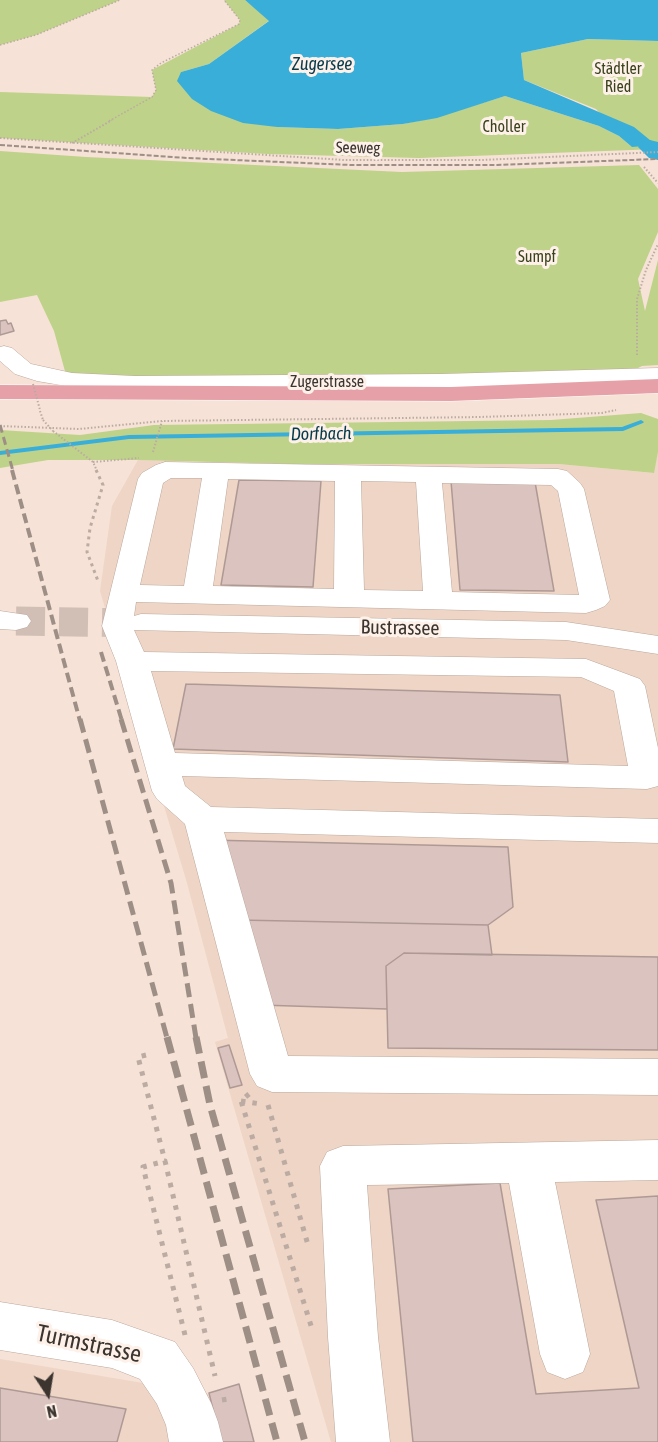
<!DOCTYPE html>
<html>
<head>
<meta charset="utf-8">
<style>
	body { margin:0 }
	#map { position:relative; width:658px; height:1442px; overflow:hidden; background:#f6e2d6; font-family:"Asap Condensed",sans-serif }
	canvas { display:block }
	.north { position:absolute; left:18px; top:1364px; width:60px; height:60px; -webkit-text-stroke:4px #fdf1ea; paint-order:stroke; rotate:168deg; font-size:16px; font-weight:700; line-height:24px; text-align:center; color:#3b342f }
	.north::after { content:''; display:block; margin:auto; width:21px; height:27px; background:#3b342f; clip-path:polygon(50% 0,100% 100%,50% 72%,0 100%) }
</style>
</head>
<body>
<div id="map">
<canvas width="658" height="1442"></canvas>
<div class="north">N</div>
</div>
<script>
const g = document.querySelector('canvas').getContext('2d');
g.lineJoin = 'round';
function paint(path, color) { g.fillStyle = color; g.fill(path, 'evenodd'); }
const poly = rows => new Path2D(rows.map(r => 'M' + r).join(''));
function trace(path, color, width, dash) { g.strokeStyle = color; g.lineWidth = width; g.lineCap = dash ? 'butt' : 'round'; g.setLineDash(dash || []); g.stroke(path); }
function write(font, color, halo, rows, align = 'center') {
  g.font = font + ' "Asap Condensed",sans-serif'; g.lineWidth = 6; g.setLineDash([]); g.textBaseline = 'middle'; g.strokeStyle = halo; g.fillStyle = color; for (const [text, x, y, turn = 0] of rows) {
    g.save(); g.translate(x, y); g.rotate((+turn || 0) * Math.PI / 180); g.textAlign = isNaN(turn) ? turn : align; if (halo) g.strokeText(text, 0, 0); g.fillText(text, 0, 0); g.restore();
  }
}
const built = poly([
	[658,452,658,1442,331,1442,215,1042,228,1038,187,883,100,591,112,506,138,460,290,464,559,464,653,473],
	[0,1359,208,1394,220,1442,0,1442]
]);
const green = poly([
	[0,0,120,0,36,35,0,45],
	[224,0,245,0,270,20,209,64,181,72,277,127,338,129,403,124,437,117,505,96,599,126,619,136,632,147,596,109,524,80,521,53,588,39,658,41,658,149,419,158,267,154,0,138,0,92,152,97,156,90,152,70,239,24,240,20],
	[0,151,86,157,402,172,639,165,658,189,658,232,638,279,645,311,658,260,658,365,642,366,632,371,161,380,66,375,54,331,37,295,0,302],
	[641,413,658,419,658,452,654,473,559,464,290,464,138,460,48,460,0,468,0,430,80,435,154,425,551,420]
]);
const water = poly([
	[245,0,658,0,658,41,588,39,521,53,524,80,634,127,656,145,632,147,619,136,599,126,505,96,437,118,403,124,338,129,277,127,243,123,211,111,192,99,177,81,181,72,209,64,269,21]
]);
const stream = poly([
	[641,420,644,422,643,423,623,431,129,439,0,455,0,451,129,435,622,427,641,420]
]);
const river = poly([
	[650,140,658,142,658,160,649,158,638,147,641,142,650,140]
]);
const building = poly([
	[6,320,8,324,11,323,14,331,0,335,0,321,6,320],
	[239,480,321,481,313,587,221,585,239,480],
	[451,481,535,482,554,591,460,590,451,481],
	[186,684,560,695,568,762,173,749,186,684],
	[208,840,508,847,513,907,488,925,238,920,208,840],
	[238,920,488,925,492,955,404,953,386,966,387,1009,260,1005,238,920],
	[404,953,658,957,658,1050,388,1048,386,966,404,953],
	[229,1045,242,1085,230,1088,218,1048,229,1045],
	[500,1183,536,1394,639,1388,596,1200,658,1196,658,1442,413,1442,388,1189,500,1183],
	[239,1384,254,1442,221,1442,209,1393,239,1384],
	[0,1388,126,1409,117,1442,0,1442,0,1388]
]);
const minorTunnel = poly([
	[16,621,141,623]
]);
const pathFar3 = poly([
	[0,45,36,35,120,0],
	[109,121,152,97,156,90,152,70,161,63,239,24,240,20,224,0]
]);
const pathFar2 = poly([
	[0,138,344,160,482,160,658,152],
	[72,143,112,120],
	[644,167,658,183],
	[637,355,637,299,646,270,658,244],
	[40,411,43,420],
	[0,426,79,429,162,421,480,417,602,413,616,410],
	[53,431,93,462,97,471],
	[153,452,162,421],
	[93,462,139,458]
]);
const pathFar1 = poly([
	[96,470,103,485,90,528,87,552,98,581]
]);
const path = poly([
	[146,1055,138,1057,165,1161],
	[249,1094,241,1101,313,1332],
	[241,1101,261,1104],
	[268,1105,308,1245],
	[185,1335,143,1167,165,1161,215,1376],
	[222,1400,233,1398]
]);
const minor = poly([
	[4,346,12,348,31,364,72,373,135,376,440,374,658,368,658,382,440,388,135,390,72,387,37,381,15,374,0,361,0,347,4,346],
	[165,462,558,469,567,471,580,483,584,489,610,600,605,606,596,610,586,613,136,602,134,616,141,614,566,622,658,636,658,654,566,640,134,630,144,652,586,659,640,679,645,686,658,748,658,786,647,789,182,776,185,786,211,807,658,819,658,843,224,832,288,1056,658,1059,658,1095,272,1092,257,1086,250,1074,185,824,157,799,152,791,116,661,102,626,138,479,142,473,156,465,165,462],
	[171,478,202,478,184,586,140,585,163,483,171,478],
	[228,479,335,481,334,589,213,586,228,479],
	[361,481,416,482,423,591,364,590,361,481],
	[442,483,551,485,558,491,579,595,452,592,442,483],
	[151,671,581,677,614,691,628,766,175,753,151,671],
	[0,611,27,615,31,621,27,627,16,630,0,629,0,611],
	[658,1140,658,1180,555,1182,590,1354,583,1372,565,1379,547,1372,540,1354,509,1183,367,1185,378,1337,390,1442,336,1442,328,1337,320,1166,327,1152,343,1146,658,1140],
	[0,1302,112,1320,175,1342,193,1368,211,1403,218,1422,223,1442,169,1442,166,1425,157,1404,140,1379,112,1368,0,1350,0,1302]
]);
const major = poly([
	[658,379,658,393,451,401,0,399,0,385,451,387,658,379]
]);
const railFar4 = poly([
	[0,145,187,158,351,165,497,165,658,159]
]);
const railFar3 = poly([
	[0,425,13,471]
]);
const railFar2 = poly([
	[12,470,80,721],
	[101,652,122,721]
]);
const railFar1 = poly([
	[80,719,167,1038],
	[121,719,171,883,196,1038]
]);
const rail = poly([
	[167,1037,277,1442],
	[196,1037,210,1105,305,1442]
]);
const pathBridge = poly([
	[33,384,40,410],
	[43,420,53,431]
]);
const farParknames = [
	["Städtler",618,69],
	["Ried",618,87],
	["Choller",504,127],
	["Sumpf",537,257]
];
const farStreetnames = [
	["Seeweg",358,148,1],
	["Zugerstrasse",327,382]
];
const farWaternames = [
	["Zugersee",322,64],
	["Dorfbach",321,434,-1]
];
const streetNames = [
	["Bustrassee",400,628,1]
];
const nearStreetnames = [
	["Turmstrasse",89,1344,12]
];
paint(built, '#eed5c5');
paint(green, '#bfd289');
paint(water, '#39aed9');
paint(stream, '#39aed9');
paint(river, '#39aed9');
paint(building, '#dbc4c0');
trace(building, '#af9995', 1.5);
trace(minorTunnel, '#d1bfb5', 29, [29, 14]);
trace(minor, '#bba89d', 1);
trace(major, '#fff', 1);
trace(pathFar3, '#bbaba2', 1.5, [1.5, 2]);
trace(pathFar2, '#bbaba2', 2, [1.5, 2]);
trace(pathFar1, '#bbaba2', 3, [3, 4]);
trace(path, '#bbaba2', 5, [4.5, 7]);
paint(minor, '#fff');
paint(major, '#e5a1a7');
trace(railFar4, '#9d8f86', 2, [5, 2]);
trace(railFar3, '#9d8f86', 3, [8, 4.5]);
trace(railFar2, '#9d8f86', 4, [10, 5]);
trace(railFar1, '#9d8f86', 5, [14, 7]);
trace(rail, '#9d8f86', 7, [17, 8]);
trace(pathBridge, '#bbaba2', 2, [1.5, 2]);
write('16px', '#3a421c', '#fdf1ea', farParknames);
write('16px', '#3b342f', '#fdf1ea', farStreetnames);
write('italic 18px', '#073b4c', '#fdf1ea', farWaternames);
write('20px', '#3b342f', '#fdf1ea', streetNames);
write('24px', '#3b342f', '#fdf1ea', nearStreetnames);
</script>
</body>
</html>
